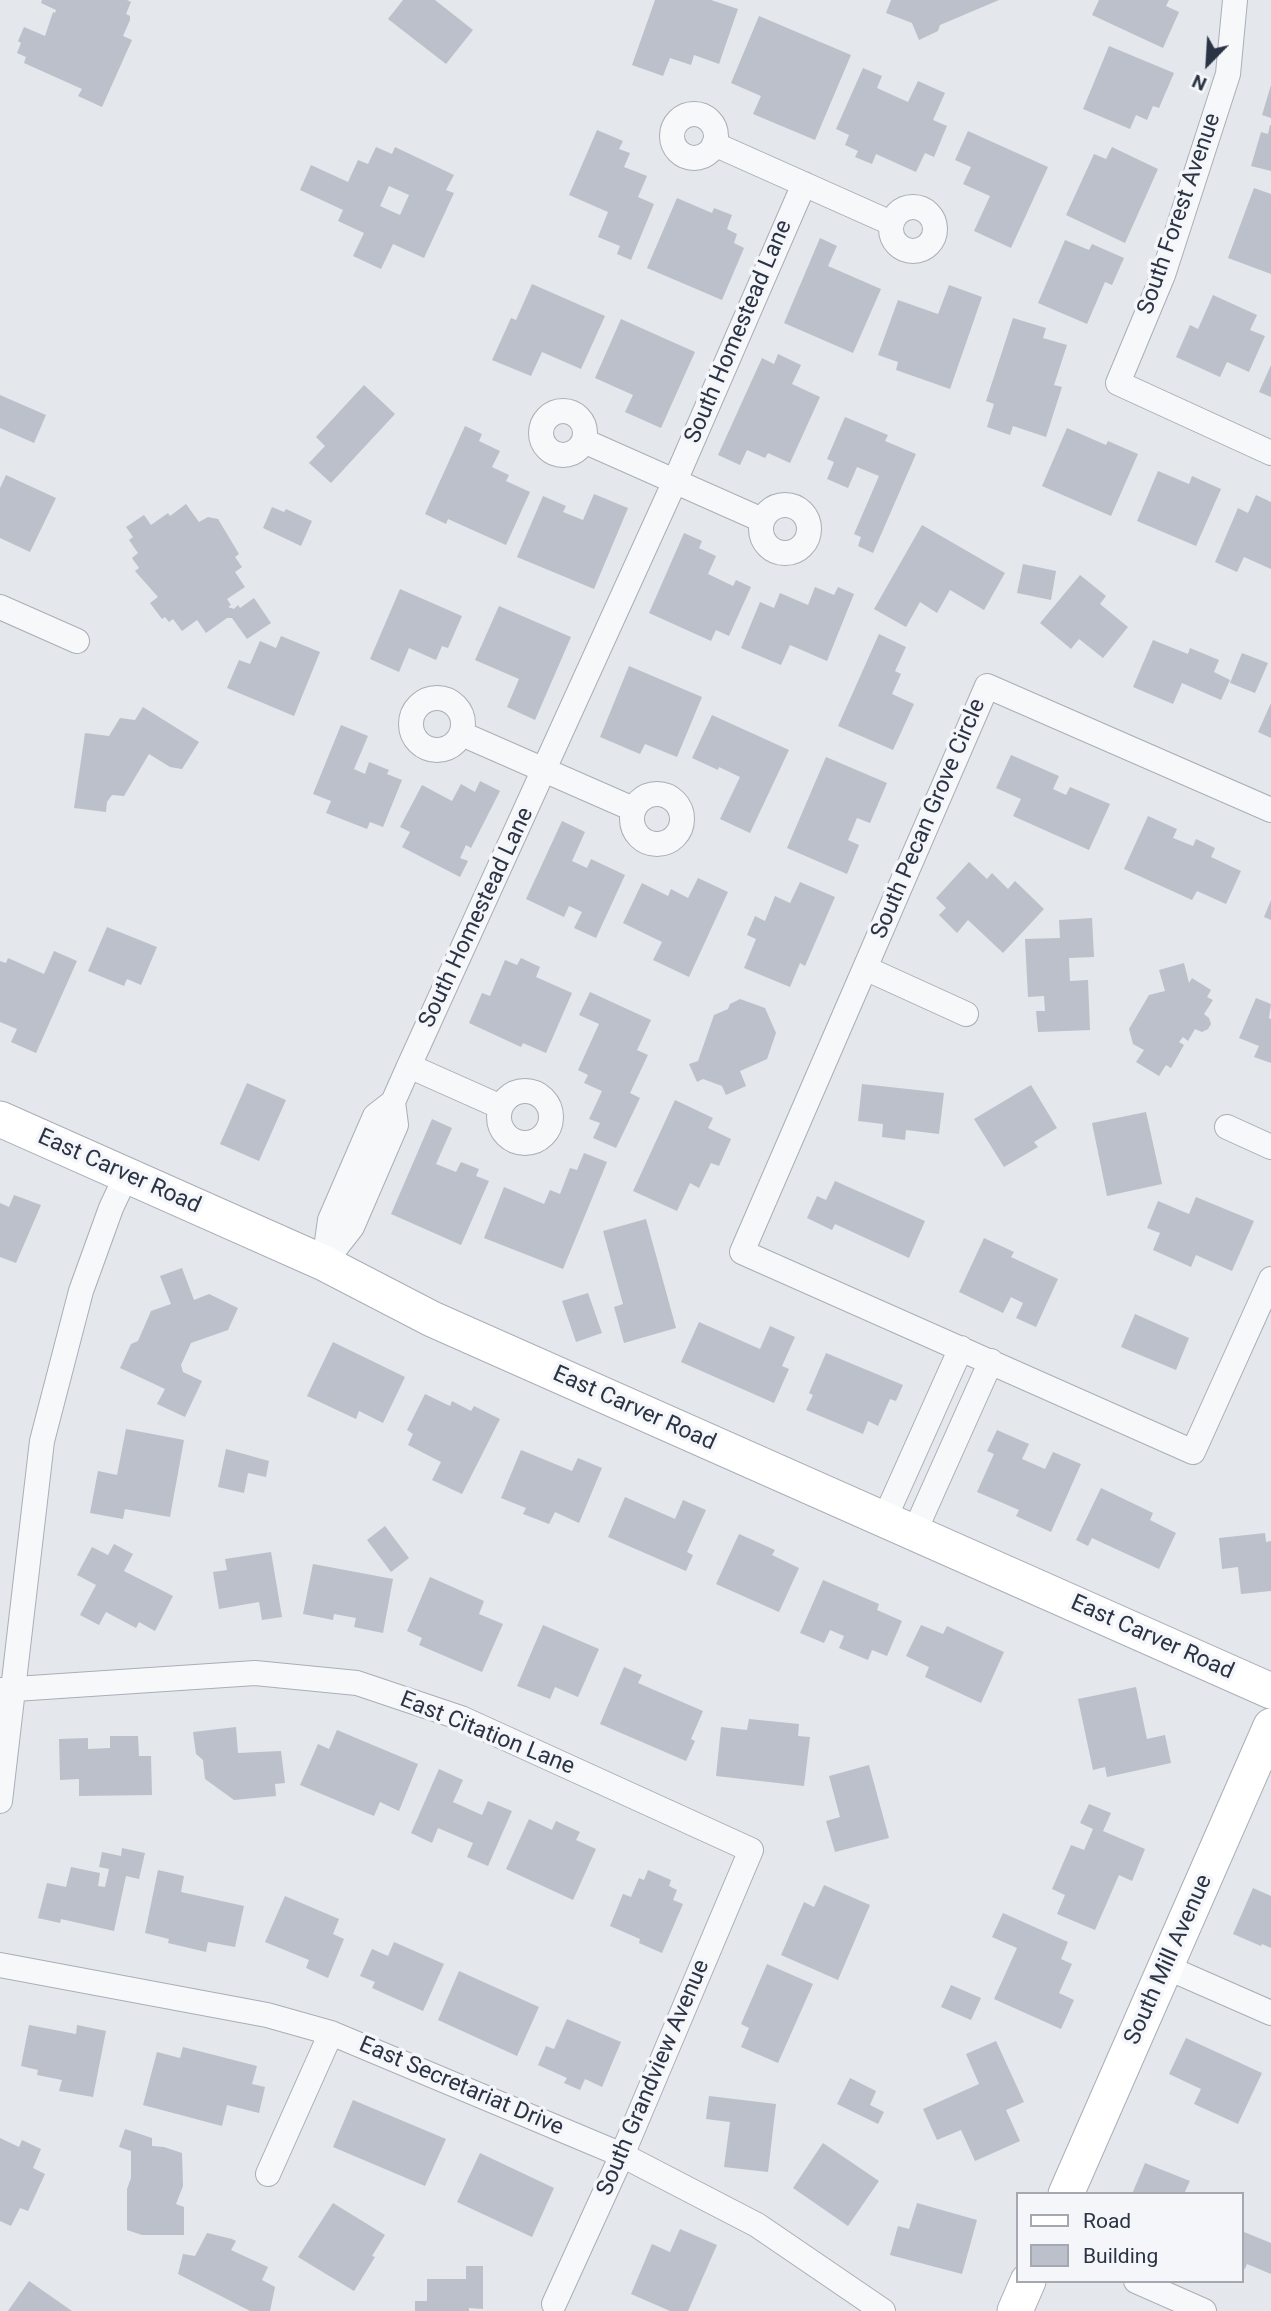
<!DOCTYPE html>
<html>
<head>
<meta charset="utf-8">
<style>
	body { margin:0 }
	#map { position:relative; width:1271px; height:2311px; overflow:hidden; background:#e4e7ec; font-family:Roboto,sans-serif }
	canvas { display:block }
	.legend { position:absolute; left:1016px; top:2192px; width:228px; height:91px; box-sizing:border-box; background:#f4f6f9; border:2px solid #a4a8b1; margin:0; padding:9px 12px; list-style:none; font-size:21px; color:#2b3445 }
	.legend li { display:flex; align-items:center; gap:14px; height:35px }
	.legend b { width:35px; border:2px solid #a4a8b1 }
	.north { position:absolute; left:1173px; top:28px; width:70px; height:70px; -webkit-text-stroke:5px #f4f6f9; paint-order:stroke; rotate:204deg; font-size:19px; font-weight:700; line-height:28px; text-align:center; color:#2b3445 }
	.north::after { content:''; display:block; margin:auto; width:24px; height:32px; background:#2b3445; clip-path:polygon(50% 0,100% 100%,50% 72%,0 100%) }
</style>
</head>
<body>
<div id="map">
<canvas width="1271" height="2311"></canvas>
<ul class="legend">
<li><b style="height:9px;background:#fff"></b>Road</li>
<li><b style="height:19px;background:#bbc0ca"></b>Building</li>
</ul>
<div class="north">N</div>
</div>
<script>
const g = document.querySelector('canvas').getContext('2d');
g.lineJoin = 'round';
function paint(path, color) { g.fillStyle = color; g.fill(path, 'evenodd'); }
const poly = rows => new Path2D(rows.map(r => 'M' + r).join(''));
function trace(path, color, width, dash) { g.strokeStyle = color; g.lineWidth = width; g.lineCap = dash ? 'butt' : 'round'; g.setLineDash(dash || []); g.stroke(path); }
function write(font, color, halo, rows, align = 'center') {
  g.font = font + ' Roboto,sans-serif'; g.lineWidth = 7; g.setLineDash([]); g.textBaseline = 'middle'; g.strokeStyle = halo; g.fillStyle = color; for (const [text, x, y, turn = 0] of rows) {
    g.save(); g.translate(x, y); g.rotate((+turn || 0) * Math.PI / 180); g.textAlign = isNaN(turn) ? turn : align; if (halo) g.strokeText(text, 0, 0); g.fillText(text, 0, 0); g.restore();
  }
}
const building = poly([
	[42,0,127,0,131,2,126,14,130,16,130,20,123,36,132,40,102,107,78,96,82,89,24,63,26,57,17,53,21,43,18,41,24,27,45,36,53,12,55,13,56,10,41,3],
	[403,0,435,0,473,30,446,64,388,19],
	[655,0,711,0,738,9,719,64,694,55,691,65,670,58,663,76,632,65],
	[891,0,999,0,940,25,938,31,919,40,912,23,886,13],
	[1099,0,1169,0,1166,6,1179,12,1163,48,1092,15],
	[759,16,851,55,815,140,753,114,761,96,731,83],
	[1109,46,1174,73,1159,108,1153,106,1147,120,1136,115,1130,129,1083,109],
	[863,68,882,76,877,88,908,102,918,81,945,93,933,120,947,126,934,157,925,153,916,172,876,154,872,164,855,157,858,151,845,145,849,135,836,129],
	[1271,85,1271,118,1262,115],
	[1270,125,1271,125,1271,171,1251,166,1261,132,1268,134],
	[597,130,623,141,619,149,630,153,624,167,647,176,638,197,654,204,631,260,617,254,620,246,598,237,608,212,569,195],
	[968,131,1048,167,1011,248,974,231,990,196,963,184,971,167,955,160],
	[376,147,392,154,395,147,454,175,446,190,454,193,424,258,393,244,381,269,353,256,364,233,338,221,343,210,300,190,311,165,348,182,358,160,368,164],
	[389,186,409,195,400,215,380,206],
	[1112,147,1158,169,1125,243,1066,215,1094,154,1106,159],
	[1254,188,1271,194,1271,274,1228,258],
	[677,198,712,213,714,208,732,215,727,229,737,234,734,243,744,248,722,300,647,268],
	[820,238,837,246,828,266,881,289,853,353,784,323],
	[1065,240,1089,250,1092,244,1124,258,1112,285,1105,282,1087,324,1038,303],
	[532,284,605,316,581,369,542,352,531,376,492,360,511,318,516,320],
	[949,285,982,297,950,389,896,370,898,362,878,355,898,300,938,314],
	[1213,295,1257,315,1250,330,1265,336,1249,372,1227,362,1220,377,1176,357,1190,325,1198,329],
	[1013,318,1046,328,1043,338,1067,345,1054,385,1062,387,1046,437,1013,426,1010,435,987,427,994,404,986,401],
	[621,319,695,352,661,428,625,412,633,395,595,378],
	[778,354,801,365,792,384,820,397,790,463,768,453,765,458,747,450,740,465,718,455,762,358,774,364],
	[1271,365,1271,397,1259,392],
	[364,385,395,414,331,483,309,463,325,446,316,437],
	[0,395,46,415,34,443,0,428],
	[845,417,888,435,885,441,916,454,873,553,858,546,861,537,854,534,879,476,857,467,848,488,827,479,834,462,827,459],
	[465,426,482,434,479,441,500,451,492,467,509,475,506,481,530,492,506,545,448,519,446,524,425,514],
	[1067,428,1106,445,1108,441,1138,454,1111,516,1042,486],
	[1158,471,1189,484,1192,476,1221,489,1196,546,1137,521],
	[6,475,56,498,30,552,0,538,0,488],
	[594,494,628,508,594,589,517,557,543,496,566,506,563,512,583,520],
	[1256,495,1271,502,1271,569,1244,557,1237,572,1215,562,1238,508,1248,513],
	[186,504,199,522,208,517,218,519,239,554,235,557,242,567,235,572,245,587,227,599,231,605,228,607,234,609,238,605,240,608,254,598,271,623,247,639,232,618,227,618,206,633,197,620,182,631,173,619,169,622,165,617,162,619,150,603,158,597,135,571,139,568,132,558,138,553,129,540,133,537,126,527,144,515,151,525,168,513,170,516],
	[272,507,284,512,286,509,312,521,301,546,263,528],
	[922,525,1005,573,984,610,950,590,937,613,920,602,906,627,874,609],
	[684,533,702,541,699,548,716,556,708,574,733,586,736,580,751,587,729,636,716,630,711,641,649,613],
	[1023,564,1056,571,1051,600,1017,593],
	[1080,575,1106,596,1100,604,1128,627,1103,658,1079,639,1071,649,1040,623],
	[815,587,834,595,838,587,854,594,827,661,790,645,781,665,741,648,760,602,774,608,780,593,808,605],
	[400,589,462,616,448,648,442,646,436,660,409,648,399,672,370,659],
	[499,606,571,637,535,720,507,707,519,679,475,660],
	[879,634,906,647,895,671,901,674,892,694,914,704,893,750,838,726],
	[281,636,320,652,294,716,227,688,239,660,250,664,260,641,276,648],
	[1153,640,1188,654,1190,648,1219,660,1214,672,1230,680,1221,700,1182,683,1173,704,1133,687],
	[1242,653,1268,663,1255,693,1230,683],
	[629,666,702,697,677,757,645,744,640,754,600,737],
	[1271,703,1271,738,1258,732],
	[143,707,199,742,182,769,170,767,149,754,124,796,112,795,107,802,106,812,74,808,85,733,109,736,120,718,135,720],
	[712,715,789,750,750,833,720,819,740,777,719,767,718,770,692,758],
	[341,725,368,736,354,769,365,774,369,762,389,770,387,774,402,780,383,827,370,822,367,829,326,813,331,801,313,794],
	[1011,755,1059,776,1053,789,1066,795,1070,787,1110,804,1089,850,1013,816,1021,799,996,788],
	[826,757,887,783,870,823,857,818,848,840,859,845,847,874,787,848],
	[480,781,500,791,471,848,466,845,460,858,468,861,460,877,402,847,410,832,400,827,422,785,452,801,461,784,475,792],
	[1148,816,1177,829,1173,838,1193,846,1196,839,1215,848,1211,857,1241,871,1226,904,1197,891,1192,900,1124,869],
	[562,821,585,832,572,861,587,868,591,859,625,875,596,938,574,928,582,912,569,906,564,917,526,899],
	[969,862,987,879,992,873,1008,889,1015,881,1044,909,1003,953,968,920,957,933,939,915,946,908,936,898],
	[698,878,728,892,689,977,653,960,662,942,623,923,642,883,668,896,671,889,688,898],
	[800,882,835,897,805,966,800,963,790,987,744,968,756,939,747,935,755,916,765,921,775,896,790,903],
	[1271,900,1271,920,1264,917],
	[1092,918,1094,957,1069,958,1070,981,1088,980,1090,1030,1038,1032,1036,1011,1045,1011,1044,996,1028,997,1025,939,1060,938,1059,920],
	[107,927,157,947,141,985,127,979,124,986,88,971],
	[54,951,77,961,36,1053,11,1042,17,1029,0,1022,0,961,6,963,8,958,44,974],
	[521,958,540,967,536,977,572,993,546,1053,523,1043,521,1047,469,1023,482,993,490,996,505,960,517,965],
	[1184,963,1189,983,1192,978,1211,990,1207,997,1213,1000,1204,1014,1209,1018,1211,1024,1208,1029,1202,1032,1195,1029,1188,1041,1183,1037,1179,1042,1184,1045,1171,1068,1166,1065,1159,1076,1136,1062,1144,1050,1133,1044,1129,1029,1149,995,1165,991,1159,970],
	[590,992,651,1020,637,1050,648,1055,630,1093,640,1098,616,1148,593,1138,600,1123,589,1119,602,1091,584,1083,588,1075,578,1070,599,1024,579,1015],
	[1256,998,1271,1004,1269,1018,1271,1019,1271,1063,1254,1057,1259,1046,1239,1038],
	[740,999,765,1008,776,1033,767,1059,740,1071,746,1086,726,1095,722,1086,703,1079,697,1082,689,1064,698,1061,714,1015,728,1009,730,1004],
	[247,1083,286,1100,259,1161,220,1144],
	[862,1084,944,1093,939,1134,906,1130,905,1140,882,1137,883,1124,858,1121],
	[1031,1085,1057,1128,1034,1142,1038,1147,1004,1167,974,1119],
	[675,1100,713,1118,708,1128,731,1139,719,1166,711,1163,699,1188,690,1183,677,1211,633,1191],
	[1146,1112,1162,1184,1107,1196,1092,1123],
	[432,1119,452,1128,436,1164,456,1172,461,1162,479,1169,476,1176,489,1181,461,1245,391,1214],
	[584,1153,607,1162,563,1269,484,1238,504,1187,544,1204,550,1190,560,1194,570,1168,577,1170],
	[835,1181,925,1221,909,1258,835,1224,832,1230,807,1218,817,1196,826,1200],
	[14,1195,41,1205,16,1263,0,1257,0,1203,9,1207],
	[1196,1197,1254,1221,1232,1271,1196,1255,1191,1267,1153,1250,1160,1233,1147,1228,1158,1201,1189,1214],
	[646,1219,676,1328,624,1343,614,1307,623,1304,603,1231],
	[984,1238,1014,1252,1011,1257,1058,1279,1036,1327,1016,1318,1023,1303,1011,1297,1003,1313,959,1292],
	[182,1268,194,1300,209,1294,238,1308,228,1330,191,1343,181,1365,183,1372,202,1381,185,1417,157,1404,165,1389,120,1368,131,1344,138,1341,151,1311,171,1304,160,1276],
	[588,1293,602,1333,576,1342,562,1301],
	[1135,1314,1189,1338,1176,1370,1121,1347],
	[699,1322,760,1349,770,1326,795,1337,782,1366,789,1369,774,1403,681,1362],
	[333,1342,405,1377,383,1423,359,1411,356,1419,307,1396],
	[826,1353,903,1385,896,1401,890,1399,878,1426,868,1421,863,1434,806,1410,813,1395,809,1393],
	[425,1394,450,1406,452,1401,471,1411,474,1406,500,1419,462,1494,432,1480,441,1462,408,1445,413,1434,407,1430],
	[126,1429,184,1440,170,1517,125,1509,123,1519,90,1513,98,1471,117,1475],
	[997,1430,1029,1444,1022,1459,1045,1469,1053,1452,1081,1464,1051,1532,1016,1516,1019,1510,977,1492,994,1454,987,1451],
	[226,1449,269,1461,266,1477,248,1473,244,1493,218,1487],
	[521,1450,572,1471,578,1458,602,1468,579,1523,555,1512,549,1524,523,1514,526,1508,501,1498],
	[1101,1488,1153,1513,1150,1520,1176,1533,1159,1569,1092,1538,1088,1546,1076,1540],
	[625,1497,675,1519,683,1500,706,1510,687,1552,693,1555,686,1571,608,1537],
	[385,1526,409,1558,391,1572,367,1540],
	[1265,1533,1266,1542,1271,1541,1271,1591,1241,1594,1238,1567,1222,1569,1219,1538],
	[739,1534,775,1550,772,1555,799,1568,779,1612,716,1584],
	[114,1544,133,1554,124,1571,173,1596,155,1631,139,1622,136,1628,106,1612,99,1625,80,1615,96,1585,77,1575,92,1547,108,1555],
	[271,1552,282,1617,262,1620,259,1602,219,1609,213,1572,227,1570,225,1559],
	[313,1564,393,1579,383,1633,354,1627,356,1618,334,1614,333,1620,303,1614],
	[430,1577,484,1601,479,1614,503,1624,482,1672,419,1645,422,1638,407,1631],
	[823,1580,879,1604,877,1610,902,1621,887,1656,872,1650,868,1660,839,1648,844,1636,830,1630,824,1643,800,1633],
	[543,1625,599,1649,578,1697,555,1687,550,1699,517,1686],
	[921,1625,943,1634,947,1626,1004,1652,981,1703,925,1677,929,1667,906,1656],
	[624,1667,642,1675,638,1683,703,1711,691,1739,695,1741,686,1761,600,1724],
	[1136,1687,1147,1739,1165,1735,1171,1763,1107,1777,1105,1767,1093,1770,1078,1699],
	[749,1719,799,1724,798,1736,810,1737,804,1786,716,1776,721,1727,747,1730],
	[236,1727,238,1753,281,1751,285,1783,275,1784,276,1796,234,1800,205,1779,203,1760,196,1754,193,1732],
	[337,1730,418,1764,399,1811,380,1802,374,1816,300,1785,318,1744,329,1749],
	[110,1736,138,1736,139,1756,151,1756,152,1795,79,1796,79,1779,60,1780,59,1739,88,1738,88,1749,110,1748],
	[869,1765,889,1838,835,1852,826,1821,840,1817,829,1776],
	[439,1769,463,1780,453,1802,482,1815,488,1801,512,1811,488,1866,467,1857,473,1843,438,1828,432,1843,411,1833],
	[1089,1804,1111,1813,1103,1831,1145,1849,1132,1881,1119,1875,1095,1930,1057,1914,1065,1895,1052,1889,1071,1845,1084,1850,1093,1829,1080,1823],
	[529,1819,552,1830,556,1821,580,1832,576,1840,596,1849,573,1900,506,1869],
	[122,1848,145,1853,139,1879,126,1876,114,1931,61,1919,60,1923,38,1918,47,1883,66,1887,71,1867,100,1873,98,1886,105,1887,109,1869,99,1867,102,1852,121,1856],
	[158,1870,184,1876,181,1892,244,1906,235,1947,208,1942,206,1952,168,1943,169,1939,145,1933],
	[648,1870,671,1880,669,1886,677,1890,673,1900,683,1904,662,1953,639,1943,640,1939,610,1926,623,1894,631,1897,639,1878,644,1880],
	[824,1885,870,1905,838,1980,781,1955,804,1902,814,1907],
	[1253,1888,1271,1896,1271,1948,1262,1944,1261,1946,1233,1934],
	[285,1896,339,1919,333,1934,344,1939,328,1978,306,1968,309,1960,265,1942],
	[1003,1913,1068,1942,1061,1959,1072,1964,1059,1993,1074,2000,1061,2029,994,1999,1017,1948,992,1937],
	[394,1942,444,1964,423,2011,372,1988,375,1982,360,1976,372,1949,388,1956],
	[767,1964,813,1984,778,2063,741,2047,749,2028,741,2024],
	[459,1971,539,2007,517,2056,438,2020],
	[951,1985,981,1998,971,2020,941,2007],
	[567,2019,621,2042,602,2087,585,2079,580,2090,564,2083,567,2078,538,2065,546,2046,554,2049],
	[29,2025,76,2034,77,2025,106,2031,93,2097,59,2091,62,2080,37,2075,38,2070,21,2066],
	[1186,2038,1262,2073,1238,2124,1194,2104,1201,2089,1169,2074],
	[996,2041,1024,2102,1006,2110,1020,2141,975,2161,961,2130,937,2140,923,2109,979,2084,966,2054],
	[183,2047,257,2066,252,2084,265,2087,259,2113,227,2105,222,2126,143,2105,157,2052,180,2058],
	[850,2078,876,2091,870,2105,884,2112,878,2124,837,2104],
	[709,2096,776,2104,768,2172,724,2167,730,2122,706,2119],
	[353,2100,446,2139,425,2186,333,2147],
	[125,2129,152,2138,152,2146,164,2147,182,2153,183,2186,176,2204,184,2207,184,2235,142,2235,127,2230,127,2189,131,2178,131,2151,119,2147],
	[0,2138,19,2147,22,2140,41,2149,33,2168,45,2174,28,2211,20,2208,11,2226,0,2221],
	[823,2143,879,2181,848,2226,793,2188],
	[480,2153,554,2188,532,2237,457,2202],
	[1145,2163,1190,2181,1184,2194,1132,2194],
	[333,2203,385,2235,372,2256,375,2257,354,2291,298,2257],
	[917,2203,977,2220,962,2274,890,2255,898,2226,909,2229],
	[680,2229,717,2245,688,2311,670,2311,631,2294,652,2244,670,2252],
	[1244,2232,1271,2243,1271,2274,1247,2264,1245,2269,1241,2268,1241,2237],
	[207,2233,232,2239,236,2241,231,2250,268,2267,262,2280,275,2287,270,2311,250,2311,178,2274,183,2254,195,2256],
	[466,2266,483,2266,483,2309,469,2308,469,2311,415,2311,415,2301,427,2301,427,2279,466,2279],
	[29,2281,72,2311,8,2311]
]);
const street = poly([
	[1235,0,1228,74,1163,275,1118,383,1271,453],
	'672 136a22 22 0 1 1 44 0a22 22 0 1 1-44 0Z',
	[714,144,891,223],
	'891 229a22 22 0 1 1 44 0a22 22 0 1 1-44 0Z',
	'541 433a22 22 0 1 1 44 0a22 22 0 1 1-44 0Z',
	[584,441,762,520],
	'761 529a24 24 0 1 1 48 0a24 24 0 1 1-48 0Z',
	[0,607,77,641],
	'411 724a26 26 0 1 1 52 0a26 26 0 1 1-52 0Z',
	[462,734,633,809],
	'632 819a25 25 0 1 1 50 0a25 25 0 1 1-50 0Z',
	[1271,810,987,686,742,1252,1193,1452,1271,1279],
	[865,968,966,1014],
	[409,1066,501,1107],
	'499 1117a26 26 0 1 1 52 0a26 26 0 1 1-52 0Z',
	[1227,1127,1271,1147],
	[324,1263,352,1227,396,1125,393,1102,409,1066,675,481,804,184],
	[324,1263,330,1220,365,1139,375,1116,393,1102],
	[884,1520,961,1348],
	[914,1533,991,1361],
	[0,1690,255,1673,357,1683,461,1718,751,1850,622,2155,554,2304],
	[0,1801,42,1441,81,1291,111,1208,126,1176],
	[0,1965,267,2015,331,2033,622,2155,757,2225,883,2311],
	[1166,1967,1271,2013],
	[268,2174,331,2033],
	[1136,2281,1204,2311]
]);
const secondary = poly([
	[0,1119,324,1263,432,1319,1271,1691],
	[1066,2194,1271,1726],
	[1015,2311,1028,2281]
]);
const streetNames = [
	["South Forest Avenue",1180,214,-71],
	["South Homestead Lane",739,332,-67],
	["South Pecan Grove Circle",929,819,-67],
	["South Homestead Lane",477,918,-65],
	["East Carver Road",119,1172,24],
	["East Carver Road",634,1409,24],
	["East Carver Road",1152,1638,24],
	["East Citation Lane",487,1734,22],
	["South Mill Avenue",1169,1960,-66],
	["South Grandview Avenue",654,2078,-67],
	["East Secretariat Drive",461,2087,23]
];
paint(building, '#bbc0ca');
trace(street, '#a9aeb7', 26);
trace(secondary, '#a9aeb7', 37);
trace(street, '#f7f8fa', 24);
trace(secondary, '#fff', 35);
write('23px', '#2b3445', '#f4f6f9', streetNames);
</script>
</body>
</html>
